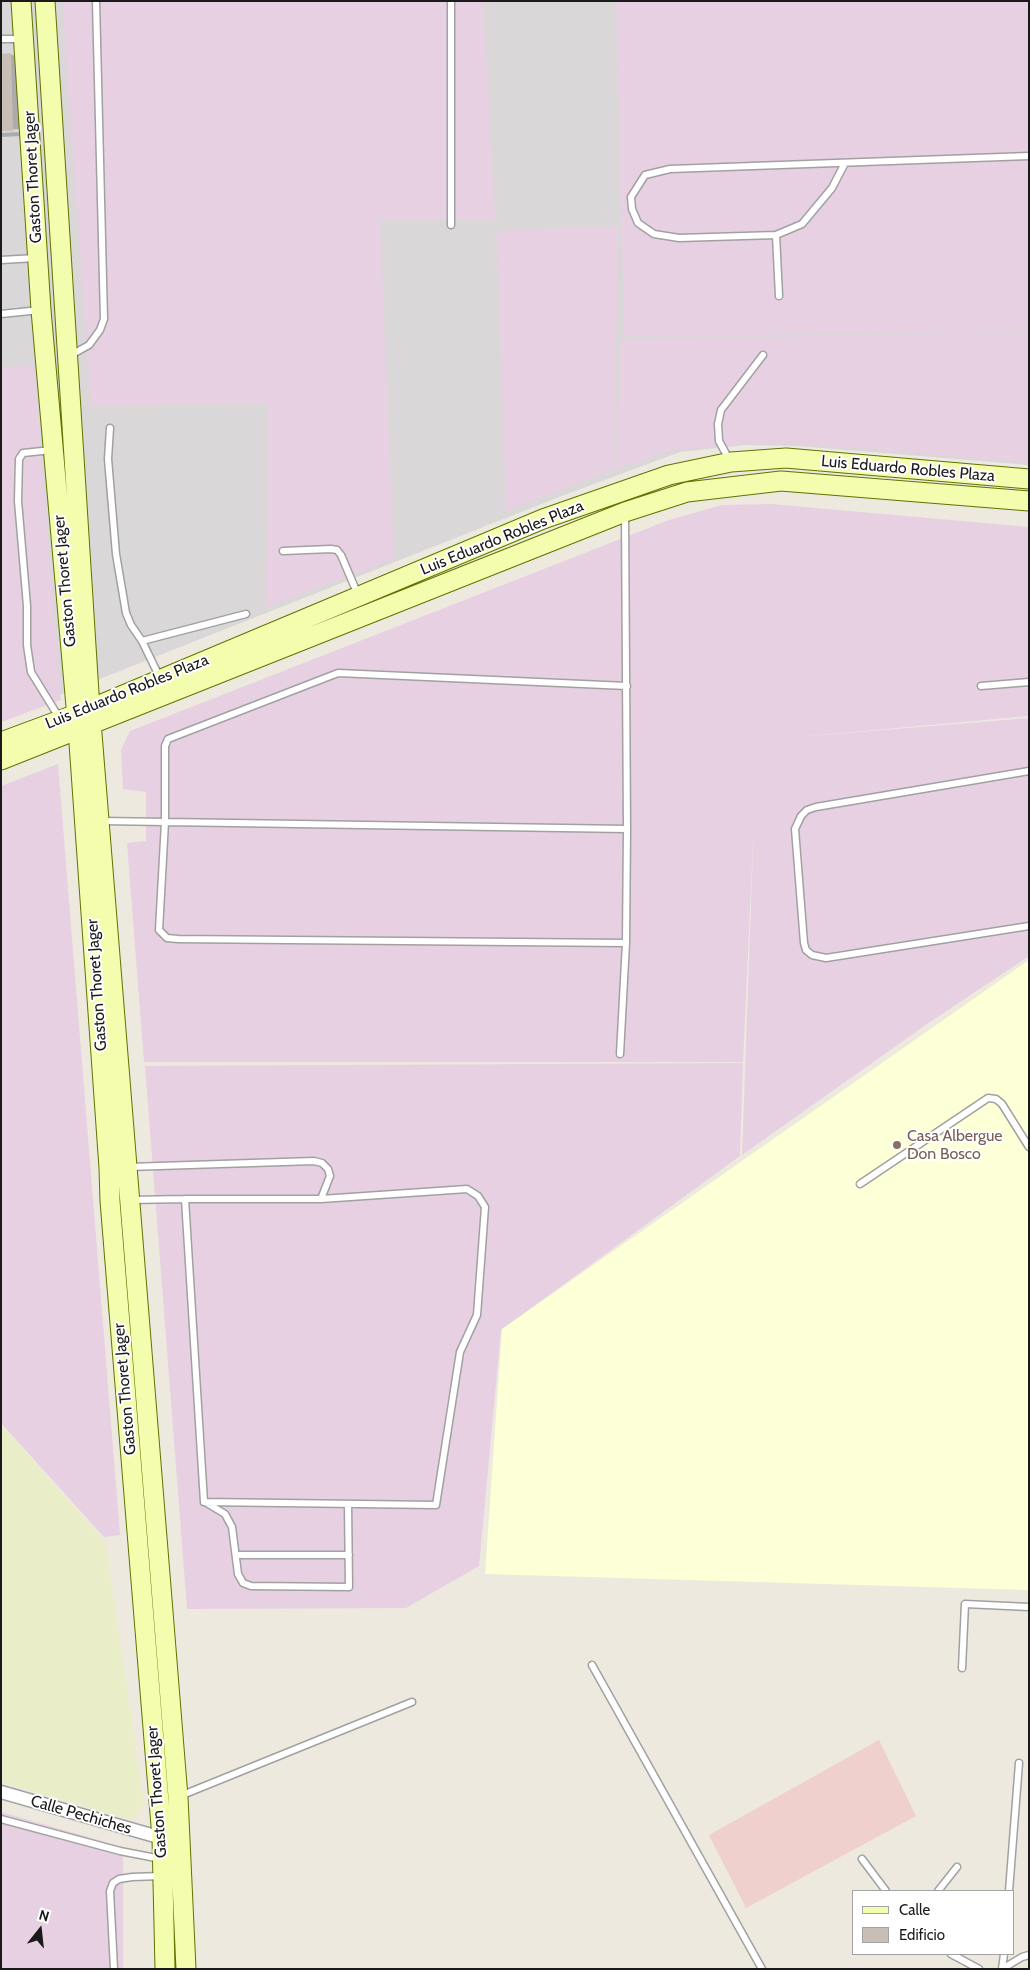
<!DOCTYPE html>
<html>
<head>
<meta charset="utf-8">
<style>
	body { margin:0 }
	#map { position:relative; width:1030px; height:1970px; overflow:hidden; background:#ede9df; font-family:Cabin,sans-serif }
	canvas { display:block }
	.frame { position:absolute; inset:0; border:2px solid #1a1a1a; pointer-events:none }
	.legend { position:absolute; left:852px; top:1890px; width:162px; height:65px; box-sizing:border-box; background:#fff; border:1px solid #a3a3a3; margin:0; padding:6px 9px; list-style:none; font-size:15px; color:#1a1a1a }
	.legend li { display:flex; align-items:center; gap:10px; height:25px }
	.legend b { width:25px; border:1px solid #a3a3a3 }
	.north { position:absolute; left:15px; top:1905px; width:50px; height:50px; -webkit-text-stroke:4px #fff; paint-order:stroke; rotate:16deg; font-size:14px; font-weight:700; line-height:20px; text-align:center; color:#1a1a1a }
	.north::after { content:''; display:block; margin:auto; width:18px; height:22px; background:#1a1a1a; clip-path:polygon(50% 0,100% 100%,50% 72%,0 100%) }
</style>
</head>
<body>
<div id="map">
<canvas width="1030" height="1970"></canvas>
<div class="frame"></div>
<ul class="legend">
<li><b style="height:6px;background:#f4fdad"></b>Calle</li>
<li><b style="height:14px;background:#c9beb5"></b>Edificio</li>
</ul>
<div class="north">N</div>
</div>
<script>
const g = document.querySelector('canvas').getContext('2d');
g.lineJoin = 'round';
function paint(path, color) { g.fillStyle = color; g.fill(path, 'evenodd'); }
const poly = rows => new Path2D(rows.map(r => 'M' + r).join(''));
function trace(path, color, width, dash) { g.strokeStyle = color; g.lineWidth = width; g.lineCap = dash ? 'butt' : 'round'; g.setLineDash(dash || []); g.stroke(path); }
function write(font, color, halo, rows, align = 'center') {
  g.font = font + ' Cabin,sans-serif'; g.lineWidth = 4; g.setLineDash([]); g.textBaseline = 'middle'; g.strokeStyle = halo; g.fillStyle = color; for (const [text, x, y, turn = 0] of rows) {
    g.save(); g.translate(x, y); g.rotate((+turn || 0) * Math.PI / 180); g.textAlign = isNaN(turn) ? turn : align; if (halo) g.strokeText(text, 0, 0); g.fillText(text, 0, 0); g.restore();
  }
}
const residential = poly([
	[1,1,1029,1,1029,465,798,446,745,445,680,452,559,497,1,718]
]);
const commercial = poly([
	[879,1740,916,1816,746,1908,709,1835]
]);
const industrial = poly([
	[62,1,483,1,495,220,380,220,394,559,266,607,268,404,91,405],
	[616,1,1029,1,1029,332,624,336],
	[618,226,614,469,506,511,497,231],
	[1029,333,1029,463,868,449,797,444,747,444,670,451,616,469,621,339],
	[34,365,61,700,1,722,1,367],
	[771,504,1029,527,1029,716,798,737,1029,718,1029,956,927,1024,742,1155,754,821,743,1062,144,1062,127,843,146,841,146,792,123,789,121,750,130,731,669,520,722,505],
	[58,764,120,1535,104,1537,1,1423,1,786],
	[743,1063,740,1156,501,1330,479,1566,406,1608,187,1609,145,1066],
	[1,1812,123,1847,123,1969,1,1969]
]);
const education = poly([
	[1029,960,1029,1590,485,1574,502,1329]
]);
const farmland = poly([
	[1,1425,106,1543,144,1805,132,1820,1,1782]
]);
const shadow = poly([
	[11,54,21,60,23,136,1,137,1,133,19,132,19,129,1,130]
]);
const building = poly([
	[11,53,13,131,1,131,1,54]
]);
const lane = poly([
	[1,39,20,39],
	[845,163,832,188,802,224,776,235,679,238,654,234,638,223,632,209,631,197,645,175,670,169,1029,156],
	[451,225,451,1],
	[776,235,779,296],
	[1,260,36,258],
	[1,314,40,310],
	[71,355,89,345,100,330,104,319,96,1],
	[110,428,108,459,116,554,126,613,131,625,142,641,160,678],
	[52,450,23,453,19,459,18,501,27,606,27,645,31,672,60,719],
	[730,461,719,441,718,424,721,410,763,355],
	[283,551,331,549,337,550,341,555,358,595],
	[142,641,246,614],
	[981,686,1029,682],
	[1029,771,816,807,807,810,801,816,795,829,804,943,806,950,812,955,826,958,1029,926],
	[101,821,627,829],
	[626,943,178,939,167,938,159,930,165,822,165,746,168,739,338,673,627,686],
	[620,1054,626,943,627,829,625,515],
	[128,1167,314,1161,322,1163,328,1169,330,1176,321,1199],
	[860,1184,988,1098,996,1099,1002,1104,1029,1147],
	[130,1200,185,1199,321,1199,467,1189,478,1196,485,1207,477,1315,460,1352,436,1505,204,1502,185,1199],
	[205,1502,225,1514,232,1527,238,1574,243,1583,251,1586,349,1587,348,1504],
	[236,1555,349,1555],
	[592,1665,762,1969],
	[962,1668,965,1604,1029,1607],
	[180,1796,412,1702],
	[1,1819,120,1851,161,1859],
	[862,1859,886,1891],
	[938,1891,957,1867],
	[1009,1891,1019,1763],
	[951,1954,979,1969],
	[114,1969,110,1891,113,1883,119,1879,132,1877,161,1876],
	[1002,1969,1022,1957,1029,1955],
	[1002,1969,1004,1954]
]);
const street = poly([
	[1,1792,162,1838]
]);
const secondary = poly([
	[21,1,41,310,78,729,109,1168,110,1201,162,1838,165,1969],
	[45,1,90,709,178,1797,186,1969],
	[1,742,90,709,543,519,669,475,731,462,786,458,1029,479],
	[1,760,625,512,687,492,781,481,1029,501]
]);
const markers = [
	[897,1145,5,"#8d6e63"]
];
const streetNames = [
	["Gaston Thoret Jager",33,177,-93],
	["Luis Eduardo Robles Plaza",908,469,5],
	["Luis Eduardo Robles Plaza",502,538,-22],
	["Gaston Thoret Jager",65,581,-95],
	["Luis Eduardo Robles Plaza",127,692,-22],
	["Gaston Thoret Jager",97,985,-94],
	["Gaston Thoret Jager",125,1389,-95],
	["Gaston Thoret Jager",157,1792,-94],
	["Calle Pechiches",81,1815,16]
];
const educationNames = [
	["Casa Albergue",907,1136],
	["Don Bosco",907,1154]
];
paint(residential, '#d9d7d7');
paint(commercial, '#f0d0cc');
paint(industrial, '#e7d0e1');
paint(education, '#fdffd6');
paint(farmland, '#e9eec8');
paint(shadow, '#0003');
paint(building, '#c9beb5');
trace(lane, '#a1a1a1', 9);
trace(street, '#a1a1a1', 15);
trace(secondary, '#5f7300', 21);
trace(lane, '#fff', 6);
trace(street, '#fff', 12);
trace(secondary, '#f4fdad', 19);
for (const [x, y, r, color] of markers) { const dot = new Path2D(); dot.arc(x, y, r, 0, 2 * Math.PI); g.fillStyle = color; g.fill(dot); trace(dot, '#fff', 2); }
write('16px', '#1a1a1a', '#fff', streetNames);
write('16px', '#785e54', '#fff', educationNames, 'left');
</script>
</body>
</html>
